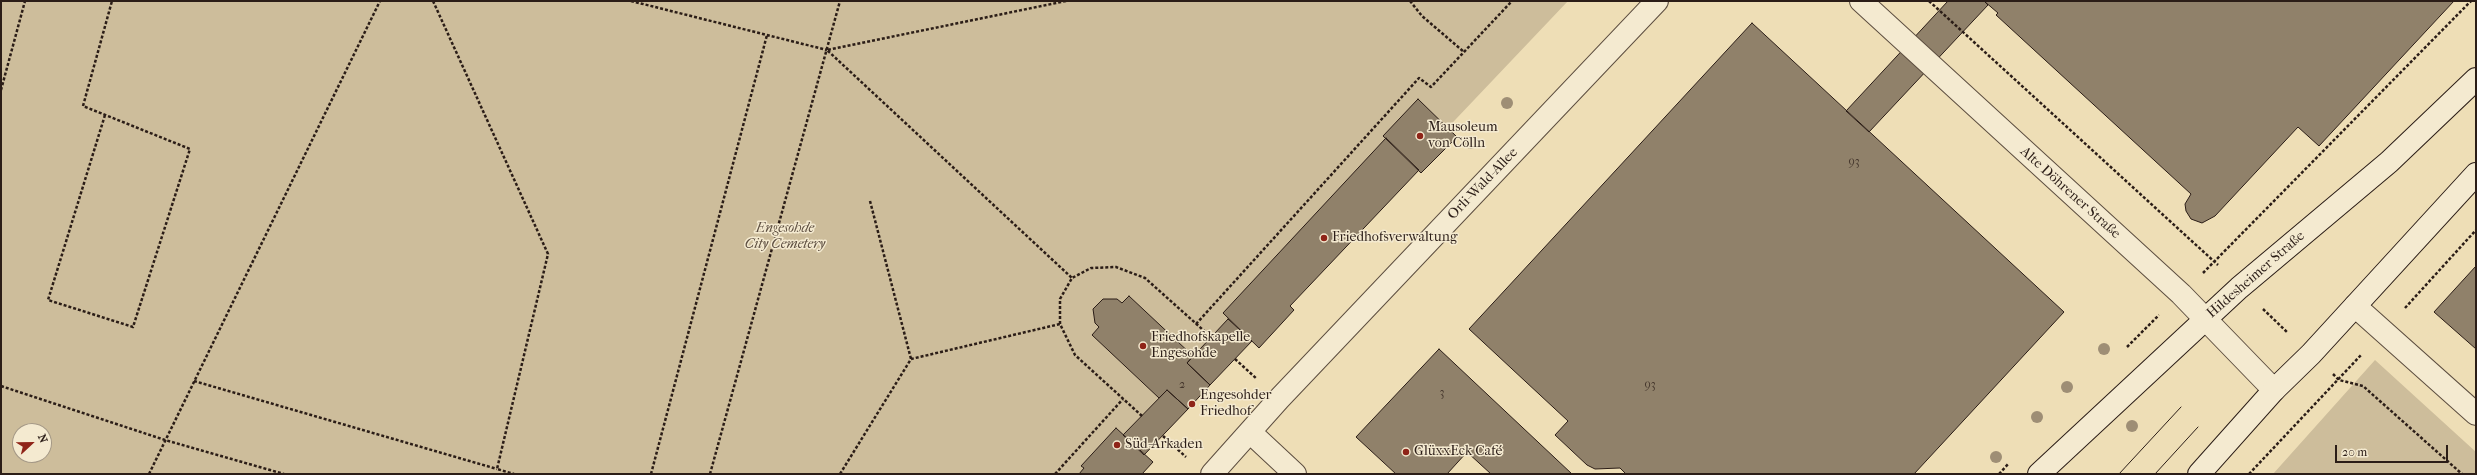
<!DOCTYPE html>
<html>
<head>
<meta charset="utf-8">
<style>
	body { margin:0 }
	#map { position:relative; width:2477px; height:475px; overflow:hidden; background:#eedeb6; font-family:"IM FELL French Canon",serif }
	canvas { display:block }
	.frame { position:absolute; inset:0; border:2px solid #2b1d17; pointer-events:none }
	.north { position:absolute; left:12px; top:423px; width:40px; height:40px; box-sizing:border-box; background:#f4ead0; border:1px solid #a49886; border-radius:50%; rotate:68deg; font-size:11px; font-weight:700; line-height:16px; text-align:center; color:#2b1d17 }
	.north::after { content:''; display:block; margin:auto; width:14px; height:18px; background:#8f2418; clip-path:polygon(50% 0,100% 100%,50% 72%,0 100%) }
	.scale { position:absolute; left:2335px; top:445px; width:113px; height:18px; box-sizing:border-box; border:2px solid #2b1d17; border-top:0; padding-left:5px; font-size:12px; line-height:14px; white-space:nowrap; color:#2b1d17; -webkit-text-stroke:3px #f4ead0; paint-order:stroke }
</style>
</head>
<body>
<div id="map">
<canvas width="2477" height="475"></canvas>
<div class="frame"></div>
<div class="north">N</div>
<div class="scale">20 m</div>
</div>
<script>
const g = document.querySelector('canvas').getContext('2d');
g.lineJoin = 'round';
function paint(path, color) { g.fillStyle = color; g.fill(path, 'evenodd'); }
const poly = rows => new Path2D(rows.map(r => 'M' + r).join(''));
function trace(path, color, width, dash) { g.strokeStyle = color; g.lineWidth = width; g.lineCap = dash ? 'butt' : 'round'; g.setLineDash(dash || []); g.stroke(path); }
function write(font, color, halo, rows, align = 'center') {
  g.font = font + ' "IM FELL French Canon",serif'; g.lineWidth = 3; g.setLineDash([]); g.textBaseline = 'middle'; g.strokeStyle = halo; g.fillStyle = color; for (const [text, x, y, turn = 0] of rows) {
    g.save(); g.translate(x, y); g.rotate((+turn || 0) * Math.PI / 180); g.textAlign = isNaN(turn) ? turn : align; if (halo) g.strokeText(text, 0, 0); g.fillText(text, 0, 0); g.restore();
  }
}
const green = poly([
	[1,1,1568,1,1119,474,1,474],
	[20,431,44,431,44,455,20,455],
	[2375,360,2476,452,2476,474,2273,474]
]);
const building = poly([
	[1948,1,1984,1,1988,5,1869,132,1846,111,1948,1],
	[1984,1,2454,1,2319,146,2298,127,2215,216,2202,223,2191,219,2186,211,2185,204,2191,194,1996,15,1998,13,1984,1],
	[1752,23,2064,312,1914,474,1626,474,1620,468,1595,469,1587,465,1555,435,1568,421,1469,329,1752,23],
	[1418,99,1457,137,1421,173,1383,136,1418,99],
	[1386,138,1419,170,1290,306,1294,310,1259,348,1223,313,1386,138],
	[2476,266,2476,349,2434,312,2476,266],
	[1129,296,1193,356,1187,363,1210,385,1188,409,1167,390,1159,398,1092,335,1099,327,1095,323,1093,309,1103,299,1117,299,1122,303,1129,296],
	[1228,319,1252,341,1210,385,1187,363,1228,319],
	[1439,349,1572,474,1491,474,1467,452,1447,474,1396,474,1356,437,1439,349],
	[1167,390,1188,409,1144,455,1123,435,1167,390],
	[1116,428,1153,462,1142,474,1079,474,1084,468,1081,466,1116,428]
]);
const path = poly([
	[433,1,548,254,497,469,514,474],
	[631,1,827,50],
	[1066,1,827,50,1072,278],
	[1410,1,1422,16,1464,52],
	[1929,1,2218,265],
	[1,90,25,1],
	[105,115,48,300,133,327,190,149,83,106,112,1],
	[870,201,911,359],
	[2203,273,2471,1],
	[2405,308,2476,230],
	[2263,309,2288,333],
	[1196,324,1419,78,1431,87,1512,1],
	[2127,347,2159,315],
	[1235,359,1257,379],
	[2333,374,2339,380,2363,386,2462,474],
	[194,381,497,469],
	[1,386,165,440,284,474],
	[1142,416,1075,355,1060,324,1060,299,1072,278,1091,268,1116,267,1145,278,1211,337],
	[1163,436,1186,457],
	[149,474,380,1],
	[651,474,767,35],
	[710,474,840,1],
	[840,474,911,359,1060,324],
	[1055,474,1123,399],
	[1999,474,2009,463],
	[2249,474,2362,354]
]);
const minor = poly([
	[1861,1,2181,294,2274,390],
	[2355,306,2476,414],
	[1250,432,1295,474],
	[1212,474,1279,399,1657,1]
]);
const secondary = poly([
	[2039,474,2239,288,2389,162,2476,79],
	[2199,474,2274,390,2311,354,2476,174]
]);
const tram = poly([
	[2119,474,2181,407],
	[2155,474,2198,427]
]);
const trees = [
	[1507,103],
	[1471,143],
	[2104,349],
	[2067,387],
	[2037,417],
	[2132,426],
	[1996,457]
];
const markers = [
	[1420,136,4,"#8f2418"],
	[1324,238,4,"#8f2418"],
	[1143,346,4,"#8f2418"],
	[1192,404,4,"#8f2418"],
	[1117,445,4,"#8f2418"],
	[1406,452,4,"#8f2418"]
];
const numberNames = [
	["93",1854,162],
	["2",1182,385],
	["93",1650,385],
	["3",1442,393]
];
const poiNames = [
	["Mausoleum",1428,128],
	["von Cölln",1428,144],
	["Friedhofsverwaltung",1332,238],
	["Friedhofskapelle",1151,338],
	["Engesohde",1151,354],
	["Engesohder",1200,396],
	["Friedhof",1200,412],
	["Süd-Arkaden",1125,445],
	["GlüxxEck Café",1414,452]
];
const streetNames = [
	["Orli-Wald-Allee",1483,184,-46],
	["Alte Döhrener Straße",2070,193,42],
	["Hildesheimer Straße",2256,275,-41]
];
const parkNames = [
	["Engesohde",785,229],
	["City Cemetery",785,245]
];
paint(green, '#cdbd9b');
paint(building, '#90816a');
trace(building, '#2b1d17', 1);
trace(minor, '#5c4d3f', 24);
trace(secondary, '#2b1d17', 24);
trace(path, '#2b1d17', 2.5, [3, 2]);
trace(minor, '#f4ead0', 22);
trace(secondary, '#f4ead0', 22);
trace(tram, '#2b1d17', 1);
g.fillStyle = '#9e8e75';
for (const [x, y] of trees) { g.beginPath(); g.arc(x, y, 6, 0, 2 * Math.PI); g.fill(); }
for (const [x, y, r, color] of markers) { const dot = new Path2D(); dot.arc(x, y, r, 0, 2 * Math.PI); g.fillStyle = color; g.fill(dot); trace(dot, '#f4ead0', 1.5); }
write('12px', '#44362c', null, numberNames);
write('14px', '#2b1d17', '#f4ead0', poiNames, 'left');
write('14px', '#2b1d17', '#f4ead0', streetNames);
write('italic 14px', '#5c4d3f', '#f4ead0', parkNames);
</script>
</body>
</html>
